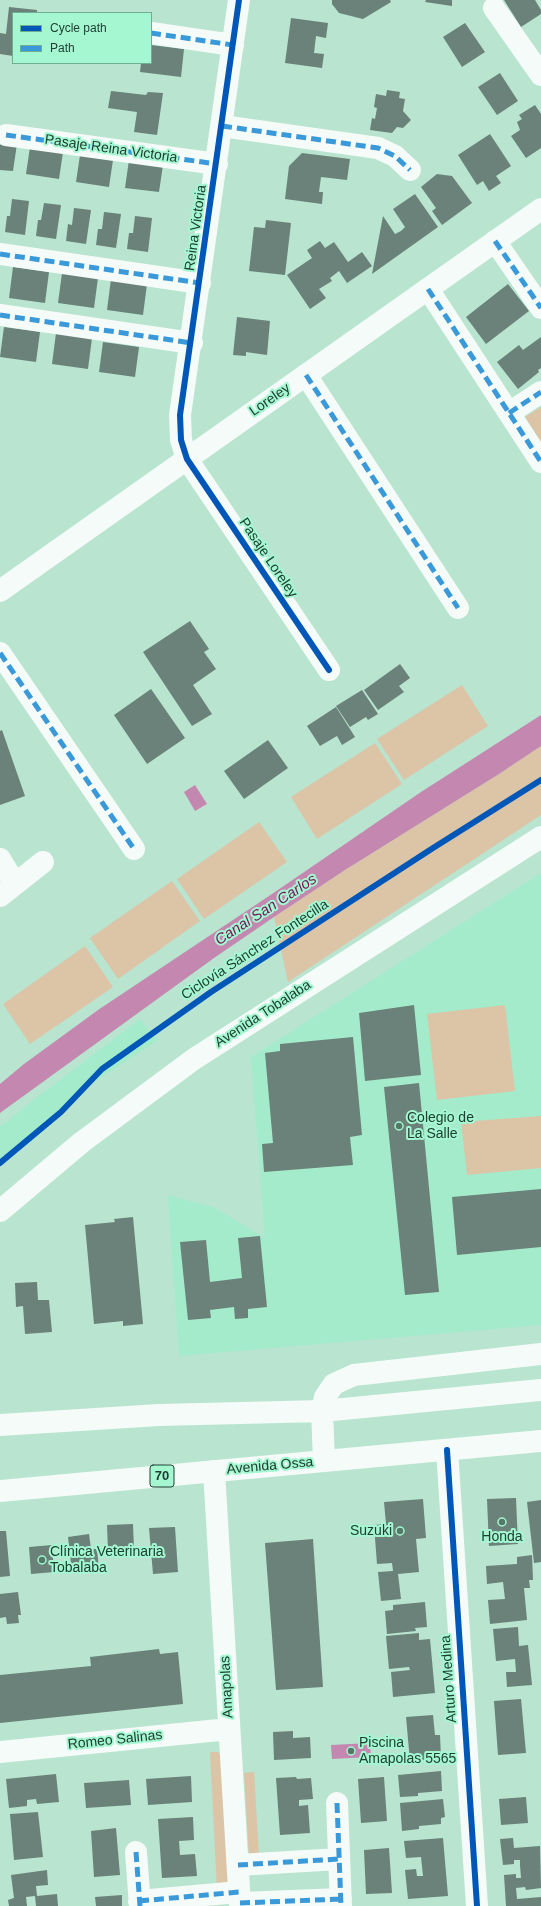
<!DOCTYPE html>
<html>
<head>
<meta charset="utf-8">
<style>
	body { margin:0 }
	#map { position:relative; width:541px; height:1906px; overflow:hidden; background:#b8e4d0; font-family:Arial,sans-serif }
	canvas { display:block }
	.legend { position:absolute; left:12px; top:12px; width:140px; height:52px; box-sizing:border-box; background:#a5f7d2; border:1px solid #6fae92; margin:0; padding:5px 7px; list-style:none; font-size:12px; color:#1e4031 }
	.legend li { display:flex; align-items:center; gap:8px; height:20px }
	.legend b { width:20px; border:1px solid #6fae92 }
</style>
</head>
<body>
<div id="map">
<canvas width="541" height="1906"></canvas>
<ul class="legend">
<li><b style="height:5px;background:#0057b8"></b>Cycle path</li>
<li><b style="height:5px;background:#3a99d8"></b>Path</li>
</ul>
</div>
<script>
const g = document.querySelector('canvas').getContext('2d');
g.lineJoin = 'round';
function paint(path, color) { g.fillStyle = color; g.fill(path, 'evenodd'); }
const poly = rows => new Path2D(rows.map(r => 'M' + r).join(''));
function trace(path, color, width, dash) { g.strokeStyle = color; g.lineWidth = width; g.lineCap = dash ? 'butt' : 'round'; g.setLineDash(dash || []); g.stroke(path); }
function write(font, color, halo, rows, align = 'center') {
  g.font = font + ' Arial,sans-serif'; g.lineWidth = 4; g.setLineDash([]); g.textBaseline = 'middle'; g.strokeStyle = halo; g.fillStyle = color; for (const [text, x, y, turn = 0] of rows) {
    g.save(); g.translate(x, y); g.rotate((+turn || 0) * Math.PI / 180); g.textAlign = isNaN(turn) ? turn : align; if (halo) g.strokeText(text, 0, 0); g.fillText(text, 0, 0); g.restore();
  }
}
const built = poly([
	[541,873,541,1325,179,1356,168,1195,213,1207,265,1238,251,1057],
	[140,1019,158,1040,90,1085,0,1160,0,1127,36,1098]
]);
const green = poly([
	[541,407,541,442,525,417],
	[462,685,488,726,404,780,377,739],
	[375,743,402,784,317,839,291,797],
	[541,746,541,815,288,982,274,917,345,870,499,774],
	[259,822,287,862,204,919,177,879],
	[172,881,200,921,118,979,90,938],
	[85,946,113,987,30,1044,3,1004],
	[505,1005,515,1091,437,1100,427,1014],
	[541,1116,541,1168,467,1175,461,1122],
	[210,1752,218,1752,220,1755,229,1889,217,1890],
	[254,1772,259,1857,249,1857,244,1773]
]);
const water = poly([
	[541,715,541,746,499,774,345,870,274,917,214,958,0,1113,0,1084,24,1064,98,1010,272,894,421,792],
	[195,785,207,804,195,811,184,792],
	[370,1743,371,1757,332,1759,331,1745]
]);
const building = poly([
	[332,0,390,0,391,2,363,19,339,13,332,4],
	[426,0,452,0,452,6,425,2],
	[504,0,535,0,541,10,541,14,521,27],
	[9,7,37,10,37,13,13,13,13,56,0,54,0,33,6,34],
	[291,18,328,23,326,38,316,36,314,53,324,54,322,68,285,63],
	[465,23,485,52,462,67,443,37],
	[151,45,184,49,181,77,140,72,141,63,151,63],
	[500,73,518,101,497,115,478,87],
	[387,90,400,92,399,98,405,99,403,111,411,120,403,128,397,127,392,133,370,130,372,118,375,119,377,108,374,107,376,94,386,96],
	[111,91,146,95,148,92,163,93,157,135,134,132,137,112,108,108],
	[535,105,541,114,541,148,526,158,511,136,520,130,517,122,522,119,519,115],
	[490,134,511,166,496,176,501,183,489,191,483,181,477,185,458,155],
	[0,141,17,144,13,171,0,170],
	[30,147,63,152,59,179,26,174],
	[302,153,350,159,347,180,321,177,319,192,323,192,322,204,285,199,289,166],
	[80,155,113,160,109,187,76,182],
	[129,160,163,165,159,192,125,188],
	[437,174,452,176,472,203,442,225,432,211,436,208,421,187],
	[415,194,438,227,372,274,383,216,395,234,401,231,405,227,393,209],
	[12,199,29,201,25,235,5,232,7,216,10,216],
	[44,203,61,205,56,239,36,236,38,220,41,220],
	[74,208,91,210,86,244,66,241,68,224,72,225],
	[104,212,121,214,116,248,96,245,98,229,102,229],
	[135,216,152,218,148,252,127,249,129,233,133,233],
	[266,220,291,223,285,275,249,271,254,227,265,228],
	[320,241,325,248,334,242,348,262,362,252,372,266,347,283,339,271,330,278,332,281,319,289,326,298,310,309,287,275,312,258,307,250],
	[13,267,49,272,45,303,9,298],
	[62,273,98,278,94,308,58,303],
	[111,279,147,284,143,315,107,310],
	[508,284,529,311,486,344,466,317],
	[237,317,270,321,267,355,246,352,246,356,233,355],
	[4,327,40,332,36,362,0,357],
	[56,333,92,338,88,369,52,364],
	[541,337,541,368,538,370,539,372,518,389,497,362,519,345,523,350],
	[103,342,139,347,135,377,99,372],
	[190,621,209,649,204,652,216,669,193,685,212,714,192,726,143,652],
	[400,664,410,678,399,686,404,692,378,710,364,690],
	[151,689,185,738,147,764,114,715],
	[362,690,378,714,368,720,366,717,350,727,336,706],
	[336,707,355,737,342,745,337,736,320,746,307,726],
	[2,730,25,796,0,805,0,731],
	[268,740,288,768,244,799,224,771],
	[414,1005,421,1075,365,1081,359,1013],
	[353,1037,362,1135,350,1137,353,1165,264,1172,262,1144,273,1143,265,1053,280,1051,280,1044],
	[419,1083,439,1292,405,1295,384,1087],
	[541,1189,541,1247,457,1255,452,1197],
	[133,1217,143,1324,123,1326,123,1321,94,1324,85,1225,115,1222,114,1219],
	[260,1236,267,1307,248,1309,248,1318,235,1319,234,1307,210,1310,211,1318,188,1320,180,1242,206,1240,210,1282,242,1278,238,1238],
	[37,1282,38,1300,49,1300,52,1332,25,1334,23,1306,16,1307,15,1283],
	[516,1498,518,1544,489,1546,487,1499],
	[423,1499,426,1538,416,1539,419,1572,398,1574,401,1599,381,1601,378,1572,393,1571,392,1563,377,1564,374,1525,386,1524,384,1502],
	[541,1500,541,1562,534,1563,527,1502],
	[133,1524,134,1550,108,1551,107,1525],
	[175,1527,178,1572,153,1574,149,1528],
	[0,1531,6,1531,10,1576,0,1577],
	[89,1534,91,1549,97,1549,99,1569,72,1572,68,1537],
	[313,1539,323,1687,276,1690,265,1543],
	[52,1545,54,1572,31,1574,29,1547],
	[532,1555,533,1580,529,1580,530,1588,524,1588,527,1620,490,1624,488,1600,505,1599,503,1582,487,1584,486,1566,517,1564,517,1557],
	[18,1592,21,1615,18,1615,19,1623,7,1624,6,1617,0,1618,0,1594],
	[425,1602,427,1627,415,1628,416,1631,387,1634,385,1611,393,1610,393,1605],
	[518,1627,519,1646,528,1645,532,1685,507,1687,506,1672,516,1672,515,1659,496,1661,493,1629],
	[419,1633,419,1640,430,1639,435,1693,393,1697,391,1672,410,1670,409,1667,389,1669,386,1636],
	[159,1649,160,1654,178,1652,183,1704,0,1723,0,1675,91,1666,90,1657],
	[521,1699,526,1753,498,1755,494,1701],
	[433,1715,435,1735,440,1735,441,1758,410,1761,406,1717],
	[293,1731,293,1738,310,1737,311,1758,274,1760,273,1732],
	[441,1771,442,1791,418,1793,418,1796,400,1797,398,1775],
	[56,1774,59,1802,37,1804,36,1799,27,1800,27,1806,9,1808,6,1779],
	[191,1776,192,1802,148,1805,146,1779],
	[296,1777,297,1779,311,1778,313,1799,299,1800,299,1806,308,1805,310,1833,280,1835,276,1778],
	[384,1777,387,1821,361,1823,358,1779],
	[129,1780,131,1805,86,1808,84,1783],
	[526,1797,528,1823,501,1825,499,1799],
	[443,1799,445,1817,441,1818,441,1824,419,1826,419,1829,402,1831,400,1803],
	[38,1812,43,1857,14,1860,10,1814],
	[193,1817,194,1840,179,1841,180,1855,195,1854,197,1876,162,1878,158,1819],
	[116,1828,120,1875,94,1877,91,1831],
	[443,1838,448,1896,408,1899,405,1870,416,1869,417,1876,423,1876,421,1857,406,1858,404,1841],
	[513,1838,514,1848,540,1846,541,1888,526,1890,525,1887,516,1888,517,1899,541,1897,541,1906,506,1906,504,1875,516,1874,516,1878,521,1878,520,1865,520,1860,514,1860,514,1864,503,1865,500,1839],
	[389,1848,392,1893,366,1894,364,1850],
	[47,1870,48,1885,36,1886,37,1896,57,1894,58,1906,36,1906,35,1896,26,1897,27,1906,9,1906,8,1900,14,1898,11,1875],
	[122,1895,122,1906,96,1906,95,1897]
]);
const minor = poly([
	[239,0,180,415,181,440,187,459,329,670],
	[494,8,541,75],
	[151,33,233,45],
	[222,126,378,148,395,156,410,170],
	[6,135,217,164],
	[495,241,541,308],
	[0,254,200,283],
	[428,289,541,462],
	[0,315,192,343],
	[306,375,458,608],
	[509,413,541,392],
	[0,653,134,849],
	[0,859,15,884],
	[0,896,43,862],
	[322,1411,325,1397,334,1384,354,1375,541,1354],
	[447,1450,477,1906],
	[214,1471,240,1906],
	[0,1752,229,1729],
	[337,1803,341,1906],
	[136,1852,140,1906],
	[238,1865,339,1859],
	[139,1901,239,1892],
	[240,1903,341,1899]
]);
const major = poly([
	[0,591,541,209],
	[0,1211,82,1142,194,1059,541,837],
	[322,1411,324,1461],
	[0,1425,159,1415,322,1411,541,1390],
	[0,1491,541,1441]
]);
const quiet = poly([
	[151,33,233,45],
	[222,126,378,148,395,156,410,170],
	[6,135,217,164],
	[495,241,541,308],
	[0,254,200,283],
	[428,289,541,462],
	[0,315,192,343],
	[306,375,458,608],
	[509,413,541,392],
	[0,653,134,849],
	[337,1803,341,1906],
	[136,1852,140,1906],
	[238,1865,339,1859],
	[139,1901,239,1892],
	[240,1903,341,1899]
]);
const cycleway = poly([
	[239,0,180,415,181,440,187,459,329,670],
	[0,1163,61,1112,102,1069,211,992,433,848,541,780],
	[447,1450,477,1906]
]);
const markers = [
	[399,1126,4,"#547969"],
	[502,1522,4,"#547969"],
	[400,1531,4,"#547969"],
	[42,1560,4,"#547969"],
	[351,1751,4,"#547969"]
];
const shields = [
	[162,1476,24]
];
const shieldNames = [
	["70",162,1476]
];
const streetNames = [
	["Pasaje Reina Victoria",111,149,8],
	["Reina Victoria",196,228,-82],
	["Loreley",270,400,-35],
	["Pasaje Loreley",268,558,56],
	["Ciclovía Sánchez Fontecilla",255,950,-33],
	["Avenida Tobalaba",263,1014,-33],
	["Avenida Ossa",270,1466,-5],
	["Arturo Medina",449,1679,-94],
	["Amapolas",227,1687,-93],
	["Romeo Salinas",115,1740,-6]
];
const poiNames = [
	["Colegio de",407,1118],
	["La Salle",407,1134],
	["Suzuki",392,1531,"right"],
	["Honda",502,1537,"center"],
	["Clínica Veterinaria",50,1552],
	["Tobalaba",50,1568],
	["Piscina",359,1743],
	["Amapolas 5565",359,1759]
];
const waterNames = [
	["Canal San Carlos",266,910,-33]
];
paint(built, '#a4ebcb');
paint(green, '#dcc4a7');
paint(water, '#c488b0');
paint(building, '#6a8279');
trace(minor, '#f4fbf8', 22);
trace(major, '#f4fbf8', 22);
trace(quiet, '#3a99d8', 5, [10, 5]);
trace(cycleway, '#0057b8', 6);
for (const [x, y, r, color] of markers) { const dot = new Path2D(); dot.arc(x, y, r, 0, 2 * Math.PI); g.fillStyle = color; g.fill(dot); trace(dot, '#a5f7d2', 1.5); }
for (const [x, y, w] of shields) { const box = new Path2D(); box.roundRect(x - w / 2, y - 11, w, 22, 3); g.fillStyle = '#a5f7d2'; g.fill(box); trace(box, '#1e4031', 1); }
write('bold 13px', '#1e4031', null, shieldNames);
write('14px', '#1e4031', '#a5f7d2', streetNames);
write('14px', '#1e4031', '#a5f7d2', poiNames, 'left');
write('italic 15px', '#761758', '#a5f7d2', waterNames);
</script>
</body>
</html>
